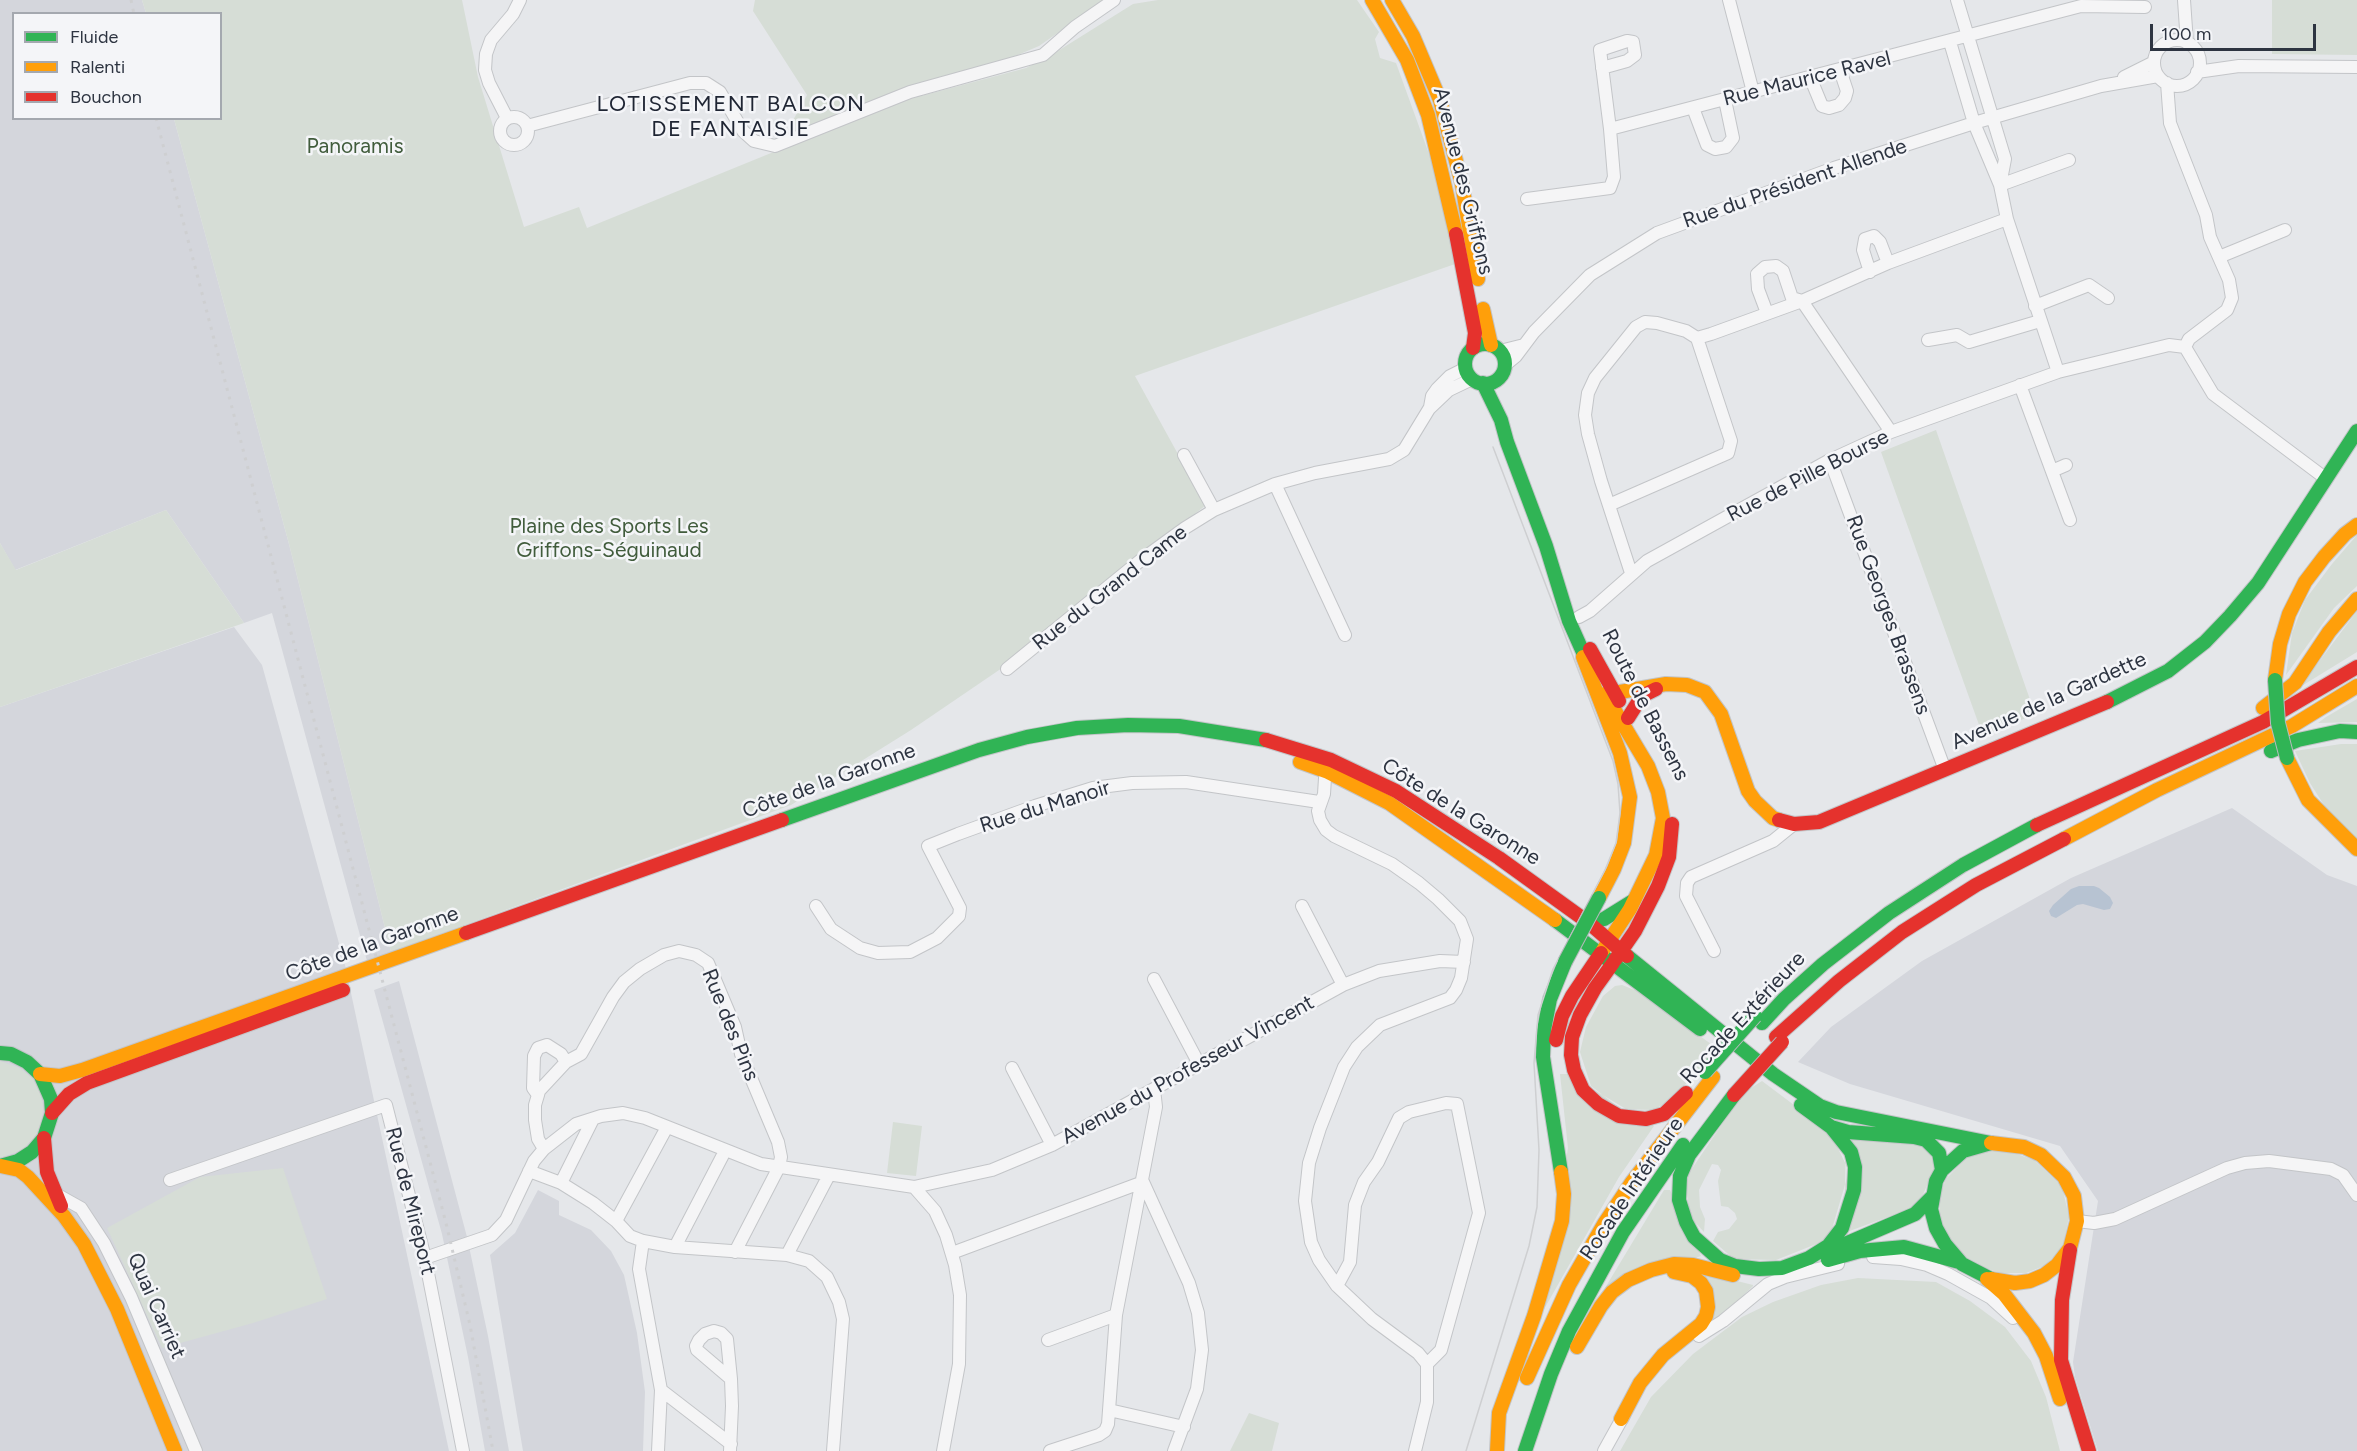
<!DOCTYPE html>
<html>
<head>
<meta charset="utf-8">
<style>
	body { margin:0 }
	#map { position:relative; width:2357px; height:1451px; overflow:hidden; background:#e5e7ea; font-family:Figtree,sans-serif }
	canvas { display:block }
	.legend { position:absolute; left:12px; top:12px; width:210px; height:108px; box-sizing:border-box; background:#f4f5f8; border:2px solid #a4a8af; margin:0; padding:8px 10px; list-style:none; font-size:18px; color:#2d3441 }
	.legend li { display:flex; align-items:center; gap:12px; height:30px }
	.legend b { width:30px; border:2px solid #a4a8af }
	.scale { position:absolute; left:2150px; top:24px; width:166px; height:27px; box-sizing:border-box; border:3px solid #2d3441; border-top:0; padding-left:8px; font-size:18px; line-height:21px; white-space:nowrap; color:#2d3441; -webkit-text-stroke:4px #f4f5f8; paint-order:stroke }
</style>
</head>
<body>
<div id="map">
<canvas width="2357" height="1451"></canvas>
<ul class="legend">
<li><b style="height:8px;background:#30b455"></b>Fluide</li>
<li><b style="height:8px;background:#ff9f0a"></b>Ralenti</li>
<li><b style="height:8px;background:#e5322d"></b>Bouchon</li>
</ul>
<div class="scale">100 m</div>
</div>
<script>
const g = document.querySelector('canvas').getContext('2d');
g.lineJoin = 'round';
function paint(path, color) { g.fillStyle = color; g.fill(path, 'evenodd'); }
const poly = rows => new Path2D(rows.map(r => 'M' + r).join(''));
function trace(path, color, width, dash) { g.strokeStyle = color; g.lineWidth = width; g.lineCap = dash ? 'butt' : 'round'; g.setLineDash(dash || []); g.stroke(path); }
function write(font, color, halo, rows, align = 'center') {
  g.font = font + ' Figtree,sans-serif'; g.lineWidth = 5; g.setLineDash([]); g.textBaseline = 'middle'; g.strokeStyle = halo; g.fillStyle = color; for (const [text, x, y, turn = 0] of rows) {
    g.save(); g.translate(x, y); g.rotate((+turn || 0) * Math.PI / 180); g.textAlign = isNaN(turn) ? turn : align; if (halo) g.strokeText(text, 0, 0); g.fillText(text, 0, 0); g.restore();
  }
}
const built = poly([
	[0,0,142,0,146,13,14,14,14,118,174,119,289,544,391,952,367,961,272,613,244,623,166,510,15,570,0,543],
	[234,627,262,665,345,965,449,1451,0,1451,0,707],
	[2232,808,2327,875,2357,886,2357,1451,2098,1451,2075,1377,2073,1362,2098,1201,2060,1146,1850,1084,1798,1062,1831,1027,1922,961,2071,878],
	[399,981,467,1237,488,1336,509,1451,485,1451,468,1357,442,1234,374,990],
	[538,1190,559,1201,559,1215,591,1230,611,1251,624,1275,637,1333,645,1392,643,1451,523,1451,490,1255,515,1233]
]);
const green = poly([
	[142,0,462,0,478,77,524,227,579,207,587,228,776,151,807,95,753,11,755,0,1105,0,1039,46,921,96,1026,68,1053,54,1133,4,1158,0,1357,0,1379,32,1375,39,1380,58,1396,63,1433,165,1455,264,1135,376,1206,505,1005,666,911,730,791,805,391,952,289,544,174,119,220,118,220,14,146,13],
	[2272,0,2357,0,2357,55,2272,54],
	[1936,430,2035,714,1983,736,1881,452],
	[166,510,244,623,0,707,0,543,16,570],
	[2357,535,2357,586,2334,608,2286,675,2292,633,2305,600,2332,564],
	[2357,611,2357,652,2300,687],
	[2357,699,2357,722,2318,723,2326,717],
	[2341,744,2357,744,2357,839,2329,813,2310,783,2295,751],
	[1622,985,1637,991,1718,1049,1673,1098,1654,1110,1621,1109,1591,1086,1580,1052,1586,1027,1603,996,1615,986],
	[0,1061,19,1068,32,1078,40,1092,43,1108,41,1124,34,1138,22,1150,0,1158],
	[1560,1074,1568,1074,1654,1126,1619,1177,1543,1311,1568,1148],
	[1762,1081,1830,1132,1849,1171,1829,1239,1776,1260,1734,1259,1713,1241,1718,1232,1729,1229,1737,1219,1735,1213,1728,1207,1721,1206,1718,1181,1721,1170,1718,1165,1712,1164,1699,1190,1700,1207,1705,1219,1704,1232,1690,1217,1685,1179,1743,1093],
	[893,1122,922,1126,916,1176,887,1173],
	[1846,1137,1927,1145,1935,1167,1918,1206,1844,1233],
	[1991,1150,2011,1152,2034,1160,2062,1186,2069,1217,2064,1241,2060,1251,2044,1266,2026,1273,2001,1273,1975,1265,1959,1252,1940,1223,1940,1194,1946,1179,1968,1156],
	[283,1168,327,1299,253,1323,162,1348,107,1228,200,1177],
	[1664,1190,1670,1190,1701,1256,1605,1288],
	[1701,1272,1753,1285,1753,1286,1733,1306,1714,1320],
	[1858,1278,1936,1282,1970,1301,2005,1327,2031,1361,2046,1397,2060,1451,1620,1451,1651,1397,1693,1354,1742,1317,1773,1302,1821,1285],
	[1249,1413,1279,1423,1272,1451,1230,1451]
]);
const water = poly([
	[2079,886,2094,886,2099,888,2110,897,2113,903,2110,909,2104,910,2083,904,2077,905,2056,918,2051,916,2049,911,2053,905,2071,889]
]);
const street = poly([
	[1729,0,1753,92],
	[1957,0,2005,159,2000,185],
	[2184,0,2187,43],
	'2154 63a23 23 0 1 1 46 0a23 23 0 1 1-46 0Z',
	[1950,42,1974,123,2000,185,2007,219,2058,372],
	[1602,68,1627,61,1635,55,1633,42,1627,41,1600,50,1601,58,1610,129],
	[2197,72,2239,66,2357,67],
	[1810,77,1822,106,1829,108,1839,105,1845,98,1847,91,1840,70],
	[2124,77,2154,62],
	[2167,83,2170,123,2206,215,2210,237,2229,280,2232,298,2227,310,2189,339,2185,347],
	[1693,108,1707,145,1715,149,1726,147,1733,138,1725,100],
	'500 131a14 14 0 1 1 28 0a14 14 0 1 1-28 0Z',
	[507,118,489,83,485,70,486,54,491,40,513,14,520,0],
	[527,126,690,83,706,83,720,92,743,131,754,141,775,146,910,92,1043,55,1075,27,1114,0],
	[2000,185,2069,160],
	[1527,199,1610,188,1614,177,1610,129,2081,6,2145,7],
	[2219,257,2285,230],
	[1870,272,1863,250,1865,239,1874,236,1880,242,1888,263],
	[2035,306,2089,285,2108,298],
	[1767,313,1758,289,1757,274,1765,267,1776,266,1783,271,1792,298,1802,301,1891,432],
	[1928,340,1957,335,1969,342,2040,321],
	[2185,347,2213,394,2325,478],
	[1500,351,1524,345],
	[1505,365,1516,356,1534,332,1590,275,1657,233,1834,168,1974,123,2101,86,2158,76],
	[2020,385,2070,520],
	[1430,407,1432,396,1437,389,1450,376,1466,368],
	[1184,455,1214,510],
	[1830,460,1945,770],
	[2052,471,2066,465],
	[1275,484,1345,635],
	[1609,505,1728,453,1731,441,1697,338],
	[1631,573,1601,481,1588,434,1585,415,1588,393,1595,378,1636,327,1645,322,1657,323,1686,331,1697,338,1711,334,1802,301,1888,263,2007,219],
	[1579,617,1590,611,1647,561,1830,460,1891,432,2058,372,2169,345,2185,347],
	[1007,669,1141,560,1185,528,1214,510,1275,484,1315,473,1389,459,1404,450,1429,409,1449,390,1472,379],
	[1333,770,1328,772,1325,778,1324,794,1318,811,1320,820,1326,830,1334,836,1392,864,1419,883,1438,899,1460,921,1467,939,1461,978,1456,990,1450,998,1380,1025,1357,1047,1344,1067,1320,1128,1309,1163,1305,1201,1311,1242,1319,1260,1337,1286,1372,1319,1418,1353,1427,1364],
	[816,906,831,929,860,948,878,953,910,952,937,938,959,916,960,908,928,846,958,834,1035,806,1093,788,1132,783,1186,782,1319,802],
	[1302,906,1343,985],
	[1714,951,1686,896,1687,883,1691,877,1773,841,1794,824],
	[1154,979,1199,1064],
	[566,1062,581,1054,613,997,624,982,640,969,664,955,679,951,696,955,708,963,735,1027,741,1054,778,1142,781,1157,779,1167,735,1252],
	[1012,1068,1052,1145],
	[538,1095,533,1088,534,1056,538,1048,547,1045,561,1054,566,1062,539,1091,538,1095,535,1105,535,1120,538,1139,544,1149],
	[529,1171,561,1183,593,1203,616,1221,630,1236,643,1241,675,1247,787,1255,809,1261,827,1277,839,1302,843,1319,833,1451],
	[170,1180,386,1105,425,1258,463,1451],
	[561,1183,593,1119],
	[914,1187,935,1211,946,1235,955,1265,960,1295,959,1364,943,1451],
	[56,1194,81,1208,104,1243,131,1297,196,1451],
	[616,1221,667,1127],
	[2077,1221,2094,1223,2115,1219,2227,1168,2245,1163,2269,1161,2331,1169,2343,1175,2357,1195],
	[643,1241,639,1269,661,1390,658,1451],
	[675,1247,725,1151],
	[952,1253,1143,1182,1189,1283,1198,1313,1202,1350,1197,1389,1174,1451],
	[787,1255,829,1175],
	[1873,1257,1901,1259,1927,1265,1948,1274,1991,1298,2013,1318],
	[425,1258,492,1235,506,1220,534,1161,544,1149,576,1124,601,1116,623,1113,645,1118,761,1164,914,1187,992,1170,1052,1145,1343,985,1379,971,1440,961,1464,962],
	[1337,1286,1350,1262,1355,1205,1364,1182,1378,1162,1399,1118,1409,1112,1446,1103,1457,1104,1479,1213,1441,1350,1427,1364],
	[1699,1336,1723,1321,1768,1284,1785,1277,1838,1264],
	[1048,1340,1116,1315],
	[661,1390,731,1444],
	[1109,1410,1184,1427],
	[730,1451,732,1406,731,1379,727,1339,721,1333,714,1331,705,1334,699,1340,696,1346,697,1350,731,1379],
	[1050,1451,1099,1435,1105,1431,1108,1424,1116,1315,1156,1107,1154,1089],
	[1415,1451,1427,1402,1427,1364],
	[1604,1451,1624,1415]
]);
const fast = poly([
	'1465 364a20 20 0 1 1 40 0a20 20 0 1 1-40 0Z',
	[1483,383,1501,420,1507,442,1546,546,1569,621,1590,668],
	[2107,702,2168,671,2205,642,2230,616,2258,583,2357,431],
	[2271,751,2298,740,2340,731,2357,732],
	[782,820,979,750,1027,737,1077,728,1128,725,1179,726,1266,740],
	[1555,920,1700,1029],
	[1589,923,1604,919,1633,901],
	[1627,956,1773,1074,1820,1106,1836,1112,1991,1143],
	[1762,1023,1784,999,1823,964,1889,913,1963,865,2037,825],
	[0,1053,11,1054,27,1062,40,1074,51,1099,52,1113,44,1138,32,1152,18,1161,0,1166],
	[1734,1095,1689,1155,1680,1176,1679,1200,1686,1222,1694,1237,1720,1260,1735,1266,1759,1269,1782,1268,1809,1258,1828,1246,1842,1228,1854,1190,1855,1167,1851,1152,1831,1127],
	[1801,1105,1831,1127,1848,1132,1914,1137,1926,1140,1939,1153,1942,1170],
	[1561,1172,1543,1057,1544,1030,1550,999,1565,962],
	[1824,1253,1915,1214,1933,1196],
	[1828,1260,1860,1251,1904,1247,1959,1262],
	[1991,1279,1962,1264,1945,1244,1936,1228,1931,1209,1936,1181,1942,1170,1963,1151,1991,1143],
	[1525,1451,1551,1374,1569,1331,1623,1232,1683,1145]
]);
const slow = poly([
	[1372,0,1407,60,1428,115,1456,234],
	[1392,0,1413,36,1440,100,1462,184,1478,279],
	[1483,309,1491,345],
	[1583,657,1620,753,1630,797,1624,843,1614,869,1599,898],
	[2275,680,2280,644,2289,614,2305,582,2324,557,2345,534,2357,525],
	[1614,693,1666,684,1687,685,1705,692,1721,714,1748,791,1755,801,1773,818,1779,820],
	[2263,708,2295,683,2329,632,2357,599],
	[2287,758,2308,800,2357,849],
	[1300,762,1328,772,1389,803,1555,920],
	[2064,839,2157,790,2292,726,2357,686],
	[1603,950,1630,909,1656,855,1663,818,1658,792,1648,766,1605,694],
	[40,1074,60,1076,82,1070,466,933],
	[1,1166,19,1170,28,1177,64,1216,84,1244,117,1309,175,1451],
	[1987,1279,2004,1294,2034,1333,2046,1356,2060,1399],
	[1991,1279,2015,1283,2030,1281,2044,1275,2057,1265,2070,1248,2077,1221,2074,1196,2064,1177,2041,1155,2024,1147,1991,1143],
	[1577,1347,1601,1306,1612,1292,1628,1280,1651,1270,1674,1264,1693,1265,1733,1275],
	[1527,1378,1569,1285,1604,1224,1632,1182,1713,1077],
	[1621,1419,1640,1383,1663,1355,1701,1324,1706,1316,1708,1307,1706,1291,1701,1283,1692,1276,1674,1272],
	[1497,1451,1499,1413,1534,1316,1562,1221,1564,1194,1561,1172]
]);
const jam = poly([
	[1456,234,1475,333,1473,348],
	[1590,649,1619,701],
	[1628,718,1642,696,1656,689],
	[1266,740,1331,760,1396,791,1499,858,1589,923,1627,956],
	[1779,820,1794,824,1819,822,2107,702],
	[2037,825,2263,722,2357,667],
	[466,933,782,820],
	[1615,960,1635,931,1658,886,1669,857,1672,824],
	[1613,963,1595,988,1580,1015,1572,1037,1571,1055,1574,1070,1583,1090,1598,1104,1619,1116,1646,1119,1664,1114,1686,1093],
	[1776,1037,1839,981,1902,932,1976,885,2064,839],
	[1556,1040,1562,1016,1572,996,1601,953],
	[52,1113,69,1094,87,1083,343,990],
	[44,1138,47,1172,61,1206],
	[2070,1250,2062,1300,2061,1360,2089,1451]
]);
const tram = poly([
	[1466,1451,1529,1246,1537,1207,1539,1150,1534,1063,1538,1015,1553,969,1605,870,1616,843,1620,813,1618,784,1613,761,1493,447]
]);
const rail = poly([
	[131,0,134,14],
	[156,118,446,1223,470,1325,493,1451]
]);
const fastBridge = poly([
	[2275,680,2278,723,2287,758],
	[1565,962,1599,898],
	[1705,1072,1755,1016]
]);
const jamBridge = poly([
	[1734,1095,1782,1042]
]);
const streetNames = [
	["Rue Maurice Ravel",1807,79,-14],
	["Avenue des Griffons",1463,181,76],
	["Rue du Président Allende",1795,184,-19],
	["Rue de Pille Bourse",1808,476,-27],
	["Rue du Grand Came",1110,588,-38],
	["Rue Georges Brassens",1888,615,70],
	["Avenue de la Gardette",2049,701,-24],
	["Route de Bassens",1645,705,63],
	["Côte de la Garonne",829,781,-20],
	["Rue du Manoir",1045,807,-17],
	["Côte de la Garonne",1461,812,32],
	["Côte de la Garonne",372,944,-20],
	["Rocade Extérieure",1743,1018,-47],
	["Rue des Pins",730,1025,68],
	["Avenue du Professeur Vincent",1188,1070,-29],
	["Rocade Intérieure",1632,1189,-56],
	["Rue de Mireport",410,1201,76],
	["Quai Carriet",156,1306,66]
];
const parkNames = [
	["Panoramis",355,147],
	["Plaine des Sports Les",609,527],
	["Griffons-Séguinaud",609,551]
];
const neighbourhoodNames = [
	["LOTISSEMENT BALCON",731,105],
	["DE FANTAISIE",731,130]
];
paint(built, '#d4d6dc');
paint(green, '#d6ddd6');
paint(water, '#b7c3d2');
trace(street, '#c3c5c8', 14);
trace(fast, '#c3c5c8', 16);
trace(slow, '#c3c5c8', 16);
trace(jam, '#c3c5c8', 16);
trace(street, '#f5f5f6', 12);
trace(fast, '#30b455', 14);
trace(slow, '#ff9f0a', 14);
trace(jam, '#e5322d', 14);
trace(tram, '#cecfd1', 1.5);
trace(rail, '#cecfd1', 3, [3, 6]);
trace(fastBridge, '#b8babe', 16, []);
trace(jamBridge, '#b8babe', 16, []);
trace(fastBridge, '#30b455', 14);
trace(jamBridge, '#e5322d', 14);
write('21px', '#2d3441', '#f4f5f8', streetNames);
write('21px', '#415c3c', '#f4f5f8', parkNames);
g.letterSpacing = '1.5px';
write('22px', '#1f2533', '#f4f5f8', neighbourhoodNames);
g.letterSpacing = '0px';
</script>
</body>
</html>
